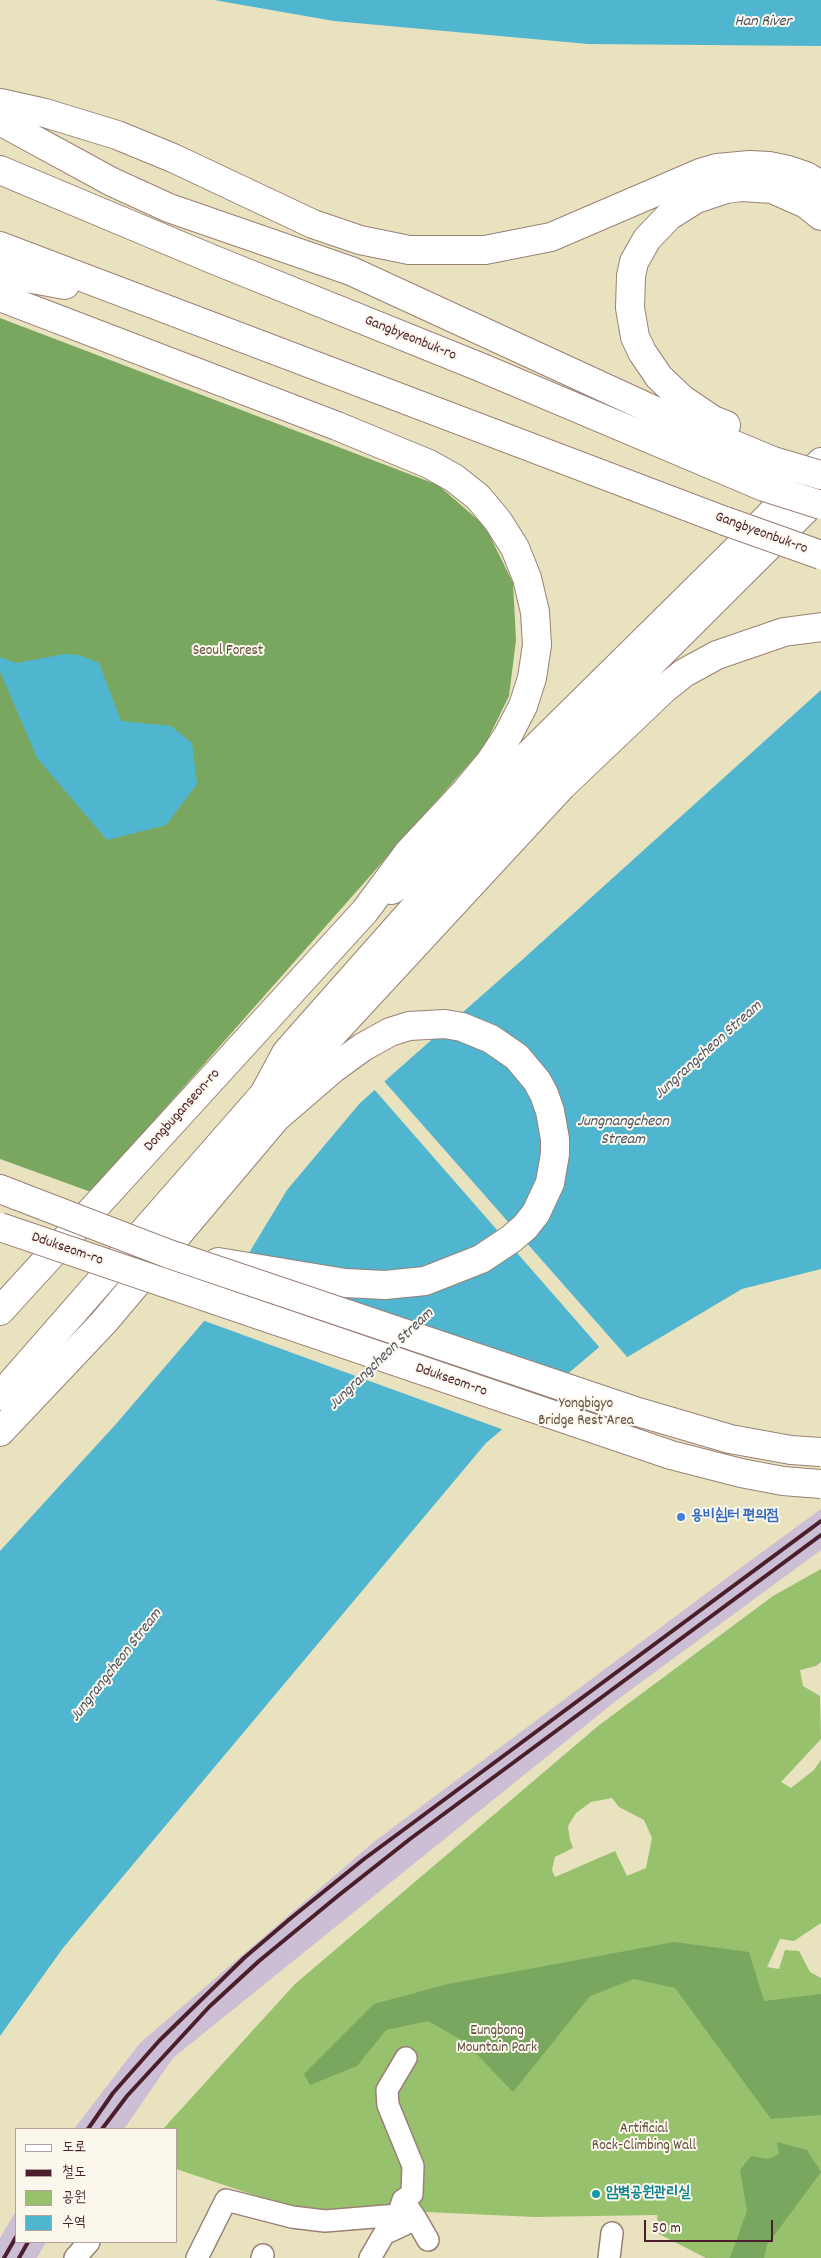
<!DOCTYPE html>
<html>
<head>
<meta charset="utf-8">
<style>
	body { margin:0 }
	#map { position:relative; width:821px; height:2258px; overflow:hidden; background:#e9e2bf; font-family:Dekko,"Poor Story",sans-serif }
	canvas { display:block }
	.legend { position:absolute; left:15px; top:2128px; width:162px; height:115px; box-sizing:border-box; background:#fbf7ec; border:1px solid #b4a19f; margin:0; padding:6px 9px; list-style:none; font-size:15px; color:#4a1f2b }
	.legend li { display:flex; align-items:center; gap:10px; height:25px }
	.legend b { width:25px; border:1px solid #b4a19f }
	.scale { position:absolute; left:644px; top:2220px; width:129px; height:22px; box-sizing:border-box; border:2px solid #4a1f2b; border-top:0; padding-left:6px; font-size:15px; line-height:18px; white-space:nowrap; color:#4a1f2b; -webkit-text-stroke:4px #fbf7ec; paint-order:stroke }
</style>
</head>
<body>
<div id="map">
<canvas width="821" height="2258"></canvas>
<ul class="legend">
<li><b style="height:6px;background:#fff"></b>도로</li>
<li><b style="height:6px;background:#4a1f2b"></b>철도</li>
<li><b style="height:14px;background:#97c16d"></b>공원</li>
<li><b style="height:14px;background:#50b5cf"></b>수역</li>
</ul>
<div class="scale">50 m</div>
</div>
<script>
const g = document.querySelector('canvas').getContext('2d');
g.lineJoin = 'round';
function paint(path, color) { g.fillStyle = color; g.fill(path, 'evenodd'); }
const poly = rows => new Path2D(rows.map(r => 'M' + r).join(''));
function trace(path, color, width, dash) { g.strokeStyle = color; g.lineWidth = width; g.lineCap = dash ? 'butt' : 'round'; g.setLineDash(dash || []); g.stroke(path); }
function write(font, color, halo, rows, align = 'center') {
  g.font = font + ' Dekko,"Poor Story",sans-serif'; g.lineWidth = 4; g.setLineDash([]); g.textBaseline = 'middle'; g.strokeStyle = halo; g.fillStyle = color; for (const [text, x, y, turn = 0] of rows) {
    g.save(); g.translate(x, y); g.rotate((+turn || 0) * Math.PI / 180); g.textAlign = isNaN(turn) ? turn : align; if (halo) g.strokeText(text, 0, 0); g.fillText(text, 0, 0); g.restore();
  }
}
const industrial = poly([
	[821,1509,821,1550,617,1700,173,2058,124,2129,74,2129,140,2043,375,1841,728,1577],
	[16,2211,16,2242,46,2242,37,2258,0,2258,0,2238]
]);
const green = poly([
	[821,1569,821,1662,816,1666,800,1670,803,1686,820,1696,821,1739,781,1782,791,1788,814,1770,821,1760,821,1923,794,1941,780,1939,767,1967,779,1969,785,1950,799,1951,810,1972,821,1978,821,2258,706,2258,659,2234,657,2215,534,2217,427,2212,386,2225,272,2201,176,2169,176,2129,163,2129,295,1984,598,1726,773,1596],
	[612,1798,619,1807,644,1820,652,1838,646,1868,627,1876,615,1851,555,1877,552,1870,555,1857,573,1848,570,1840,568,1826,576,1813,591,1802]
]);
const forest = poly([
	[0,318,438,485,485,526,513,583,516,640,509,696,484,747,91,1192,0,1159],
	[674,1942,749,1952,764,2001,821,1994,821,2115,771,2119,675,1988,634,1979,590,1996,513,2092,465,2042,428,2021,386,2030,357,2066,310,2085,304,2074,374,2004,448,1984],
	[777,2142,807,2150,821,2172,767,2245,764,2258,730,2258,747,2211,740,2170,751,2156,768,2159,779,2154]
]);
const water = poly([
	[214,0,821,0,821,46,588,44,334,21],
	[65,654,79,655,99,663,121,721,171,726,192,743,197,784,166,825,107,840,37,758,0,671,0,657,16,663],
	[821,690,821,1269,742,1289,624,1359,604,1343,486,1443,63,1948,0,2036,0,1551,116,1424,217,1306,287,1190,360,1103,522,960]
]);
const pier = poly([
	[383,1080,629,1359,623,1361,604,1346,601,1349,373,1088],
	[242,1259,356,1306,563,1381,504,1430,202,1320,215,1305]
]);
const minor = poly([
	[416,2219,428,2240],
	[75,2258,89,2242],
	[197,2258,226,2200,292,2217,325,2221,398,2215,403,2200,412,2194,413,2166,388,2105,387,2090,406,2058],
	[262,2258,263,2255],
	[370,2258,384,2234,416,2219,403,2200],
	[609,2258,612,2233]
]);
const major = poly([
	[0,1189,18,1196]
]);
const highway = poly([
	[0,103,45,113,117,135,173,158,313,224,360,240,409,250,485,250,551,237,700,173,717,168,750,165,769,166,788,170,806,176,821,185],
	[0,121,112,182,169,208,351,271,675,420,773,461],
	[0,170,212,259,480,367,764,487],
	[0,246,725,521],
	[0,273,65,285],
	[0,297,337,426,429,464,454,478,478,497,498,521,515,548,527,578,535,612,537,645,532,678,523,706,508,735,490,762,466,791,408,853,365,911,0,1311],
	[726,425,713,420,682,399,659,377,642,352,635,337,630,308,631,276,634,262,647,239,669,216,696,199,726,189,741,187,772,189,806,204,821,216],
	[392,890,424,865,505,778,738,548,821,462],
	[269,1090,303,1066,562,786,664,689,684,673,717,655,784,632,821,627],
	[0,1396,264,1094,286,1053,439,880,554,760,821,494],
	[0,1432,104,1322,276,1118,334,1068,363,1047,390,1032,409,1026,445,1024,462,1027,491,1039,517,1057,537,1081,544,1094,550,1111,555,1139,555,1154,550,1183,536,1213,525,1227,511,1239,481,1259,425,1281,385,1285,345,1283,218,1262]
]);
const rail = poly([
	[88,2129,113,2093,159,2041,244,1958,291,1918,364,1859,821,1521],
	[102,2129,127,2096,209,2007,259,1961,339,1895,410,1839,821,1535],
	[4,2258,16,2237],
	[19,2258,28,2242]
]);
const majorBridge = poly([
	[18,1196,169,1254,638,1412,730,1439,791,1450,821,1452],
	[0,1227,671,1455,741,1473,783,1481,821,1484]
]);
const highwayBridge = poly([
	[773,461,821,475],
	[764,487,821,505],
	[725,521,821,555]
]);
const markers = [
	[681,1517,5,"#3f7fe0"],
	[596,2194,5,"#0f9aa8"]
];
const streetNames = [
	["Gangbyeonbuk-ro",410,339,22],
	["Gangbyeonbuk-ro",761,534,20],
	["Dongbuganseon-ro",183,1111,-48],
	["Ddukseom-ro",67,1250,19],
	["Ddukseom-ro",451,1381,19]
];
const parkNames = [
	["Seoul Forest",228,652],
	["Yongbigyo",586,1405],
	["Bridge Rest Area",586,1422],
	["Eungbong",497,2032],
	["Mountain Park",497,2049],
	["Artificial",644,2130],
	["Rock-Climbing Wall",644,2147]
];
const shopNames = [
	["용비쉼터 편의점",691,1517]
];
const cultureNames = [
	["암벽공원관리실",606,2194]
];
const waterNames = [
	["Han River",763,23],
	["Jungrangcheon Stream",709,1051,-42],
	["Jungnangcheon",623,1123],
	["Stream",623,1141],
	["Jungrangcheon Stream",382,1360,-44],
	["Jungrangcheon Stream",117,1666,-52]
];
paint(industrial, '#ccbed4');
paint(green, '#97c16d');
paint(forest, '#79a760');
paint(water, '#50b5cf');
paint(pier, '#e9e2bf');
trace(minor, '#9a8075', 24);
trace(major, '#9a8075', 30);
trace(highway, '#9a8075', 30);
trace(minor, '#fff', 21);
trace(major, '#fff', 28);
trace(highway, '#fff', 28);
trace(rail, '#4a1f2b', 4);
trace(majorBridge, '#9a8075', 30, []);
trace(highwayBridge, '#9a8075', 30, []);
trace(majorBridge, '#fff', 28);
trace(highwayBridge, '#fff', 28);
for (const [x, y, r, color] of markers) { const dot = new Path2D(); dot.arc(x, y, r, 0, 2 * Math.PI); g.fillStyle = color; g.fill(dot); trace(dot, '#fbf7ec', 2); }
write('15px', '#4a1f2b', '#fbf7ec', streetNames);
write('15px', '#61503f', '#fbf7ec', parkNames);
write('bold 15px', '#366cbe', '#fbf7ec', shopNames, 'left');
write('bold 15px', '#0d838f', '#fbf7ec', cultureNames, 'left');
write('italic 16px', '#4c5464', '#fbf7ec', waterNames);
</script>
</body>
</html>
